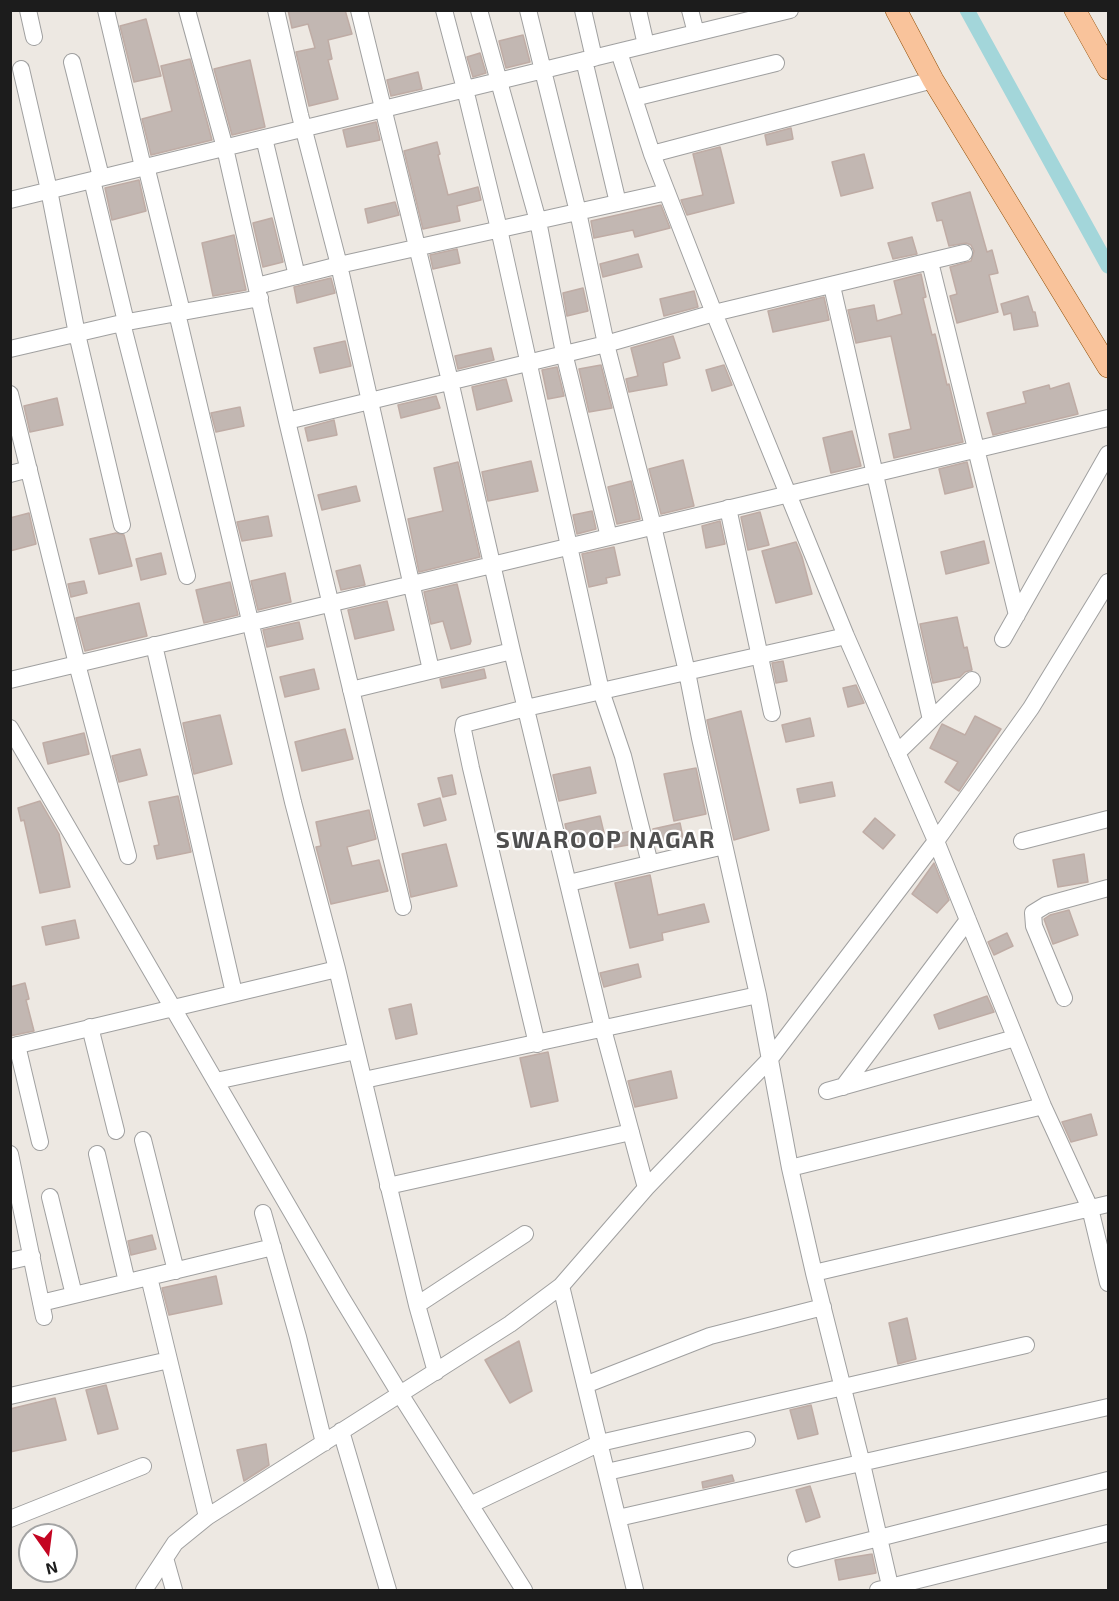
<!DOCTYPE html>
<html>
<head>
<meta charset="utf-8">
<style>
	body { margin:0 }
	#map { position:relative; width:1119px; height:1601px; overflow:hidden; background:#ede8e2; font-family:"Exo 2",sans-serif }
	canvas { display:block }
	.frame { position:absolute; inset:0; border:12px solid #1c1c1c; pointer-events:none }
	.north { position:absolute; left:18px; top:1523px; width:60px; height:60px; box-sizing:border-box; background:#fff; border:2px solid #a4a4a4; border-radius:50%; rotate:166deg; font-size:16px; font-weight:700; line-height:24px; text-align:center; color:#1c1c1c }
	.north::after { content:''; display:block; margin:auto; width:21px; height:27px; background:#c40522; clip-path:polygon(50% 0,100% 100%,50% 72%,0 100%) }
</style>
</head>
<body>
<div id="map">
<canvas width="1119" height="1601"></canvas>
<div class="frame"></div>
<div class="north">N</div>
</div>
<script>
const g = document.querySelector('canvas').getContext('2d');
g.lineJoin = 'round';
const poly = rows => new Path2D(rows.map(r => 'M' + r).join(''));
function trace(path, color, width, dash) { g.strokeStyle = color; g.lineWidth = width; g.lineCap = dash ? 'butt' : 'round'; g.setLineDash(dash || []); g.stroke(path); }
function paint(path, color) { g.fillStyle = color; g.fill(path, 'evenodd'); }
function write(font, color, halo, rows, align = 'center') {
  g.font = font + ' "Exo 2",sans-serif'; g.lineWidth = 4.5; g.setLineDash([]); g.textBaseline = 'middle'; g.strokeStyle = halo; g.fillStyle = color; for (const [text, x, y, turn = 0] of rows) {
    g.save(); g.translate(x, y); g.rotate((+turn || 0) * Math.PI / 180); g.textAlign = isNaN(turn) ? turn : align; if (halo) g.strokeText(text, 0, 0); g.fillText(text, 0, 0); g.restore();
  }
}
const canal = poly([
	[967,10,1108,266]
]);
const building = poly([
	[288,10,345,10,352,34,328,40,332,59,328,60,338,99,309,106,296,52,315,48,308,24,292,28,288,10],
	[146,19,161,76,134,82,120,26,146,19],
	[523,35,530,62,506,68,499,41,523,35],
	[480,53,486,73,473,77,467,57,480,53],
	[190,59,212,140,151,155,142,119,172,111,161,66,190,59],
	[250,60,265,127,232,135,214,69,250,60],
	[418,72,422,89,391,96,387,80,418,72],
	[376,122,380,140,347,147,343,130,376,122],
	[791,128,793,139,767,145,765,135,791,128],
	[437,142,440,154,438,155,448,195,478,187,481,200,457,206,460,221,423,229,404,151,437,142],
	[720,147,734,203,687,215,681,200,703,195,693,154,720,147],
	[864,154,873,188,841,196,832,162,864,154],
	[139,180,146,211,112,220,105,188,139,180],
	[970,192,987,252,992,250,998,273,989,275,998,312,957,323,950,296,957,294,950,267,971,261,974,251,971,245,966,243,949,246,942,220,937,221,932,203,970,192],
	[395,202,399,215,368,223,365,209,395,202],
	[661,205,670,228,635,237,633,230,594,238,591,221,661,205],
	[272,218,283,262,263,267,253,223,272,218],
	[234,235,246,290,213,296,202,243,234,235],
	[912,237,917,254,893,259,888,243,912,237],
	[457,249,460,263,433,269,430,255,457,249],
	[638,254,642,267,603,277,600,264,638,254],
	[921,274,926,297,923,298,932,335,935,334,947,385,949,384,963,442,894,458,889,434,911,429,891,336,856,343,848,310,874,305,877,321,902,314,894,281,921,274],
	[331,278,335,293,297,303,294,287,331,278],
	[583,288,588,311,567,316,563,293,583,288],
	[694,291,698,307,664,316,660,299,694,291],
	[1028,296,1033,312,1035,312,1038,326,1014,330,1011,313,1004,315,1001,304,1028,296],
	[824,297,829,320,773,332,768,311,824,297],
	[673,336,680,358,663,363,667,385,629,392,626,379,638,376,631,348,673,336],
	[345,341,351,366,320,373,314,348,345,341],
	[491,348,494,360,458,369,455,356,491,348],
	[601,365,612,408,589,412,579,369,601,365],
	[724,365,732,385,712,391,706,370,724,365],
	[557,367,564,396,548,399,542,370,557,367],
	[506,379,512,401,477,410,472,387,506,379],
	[1069,383,1078,414,993,435,987,413,1026,403,1023,392,1049,385,1050,389,1069,383],
	[436,396,440,408,401,418,398,405,436,396],
	[57,398,63,425,30,432,24,406,57,398],
	[240,407,244,426,216,432,211,413,240,407],
	[334,420,337,435,308,441,305,428,334,420],
	[852,431,861,466,831,473,823,438,852,431],
	[683,460,694,506,661,514,649,469,683,460],
	[531,461,538,491,488,501,482,472,531,461],
	[458,462,480,557,419,572,408,519,443,511,434,468,458,462],
	[967,462,973,487,945,494,939,469,967,462],
	[631,481,640,519,617,524,608,487,631,481],
	[356,486,360,501,322,510,318,495,356,486],
	[592,511,596,529,577,534,573,515,592,511],
	[760,512,769,545,748,550,741,517,760,512],
	[29,513,36,544,10,551,10,518,29,513],
	[268,516,272,536,242,541,237,522,268,516],
	[720,521,725,544,706,548,702,526,720,521],
	[116,533,124,535,132,566,99,574,90,539,116,533],
	[984,541,989,563,946,574,941,552,984,541],
	[796,542,802,557,812,594,776,603,762,551,796,542],
	[614,547,620,575,606,578,607,583,589,587,582,554,614,547],
	[161,553,166,574,141,580,136,559,161,553],
	[360,565,365,585,341,590,336,571,360,565],
	[285,573,291,602,258,610,251,581,285,573],
	[84,581,87,593,71,597,68,584,84,581],
	[230,582,238,615,204,623,196,590,230,582],
	[457,584,471,641,470,644,451,649,443,621,431,624,424,592,457,584],
	[387,601,394,630,355,639,348,610,387,601],
	[139,603,147,636,85,651,76,618,139,603],
	[957,617,964,648,967,647,972,670,965,672,960,677,933,683,920,624,957,617],
	[299,622,303,639,267,647,263,630,299,622],
	[783,661,787,681,776,683,772,663,783,661],
	[314,669,319,689,285,697,280,677,314,669],
	[484,669,486,678,442,688,440,679,484,669],
	[856,685,864,703,848,707,843,688,856,685],
	[741,711,769,830,734,840,707,720,741,711],
	[220,715,232,764,194,774,183,723,220,715],
	[975,716,1001,729,959,791,945,782,958,762,930,748,942,724,965,735,975,716],
	[810,718,814,736,786,742,782,725,810,718],
	[345,729,353,759,302,771,295,742,345,729],
	[84,733,89,754,48,764,43,743,84,733],
	[140,749,147,775,119,782,112,756,140,749],
	[590,767,596,793,559,801,553,775,590,767],
	[696,768,706,814,674,821,664,774,696,768],
	[452,775,456,794,443,797,438,778,452,775],
	[832,782,835,796,800,803,797,789,832,782],
	[178,796,191,852,157,859,154,846,159,845,149,802,178,796],
	[440,798,446,820,424,826,418,804,440,798],
	[40,801,59,834,70,887,40,893,24,820,21,821,18,808,40,801],
	[369,810,376,839,347,847,352,866,379,860,388,891,331,904,316,847,321,846,316,822,369,810],
	[600,816,605,837,570,845,565,824,600,816],
	[875,818,895,835,883,849,863,832,875,818],
	[680,823,684,842,672,845,671,839,656,842,653,829,680,823],
	[631,831,634,844,611,848,609,836,631,831],
	[446,844,457,886,411,897,402,854,446,844],
	[1084,854,1088,882,1058,887,1053,860,1084,854],
	[934,863,949,900,937,913,912,894,934,863],
	[650,875,658,915,704,904,709,922,662,933,663,940,630,948,615,883,650,875],
	[1069,910,1078,935,1053,944,1044,919,1050,915,1069,910],
	[75,920,79,938,46,945,42,927,75,920],
	[1007,933,1013,946,994,955,988,942,1007,933],
	[638,964,641,977,604,987,600,973,638,964],
	[25,983,29,999,26,1000,34,1031,10,1036,10,987,25,983],
	[987,996,994,1012,939,1029,934,1015,987,996],
	[411,1004,417,1034,396,1039,389,1009,411,1004],
	[548,1052,558,1101,531,1107,520,1058,548,1052],
	[671,1071,677,1098,635,1107,628,1081,671,1071],
	[1091,1114,1097,1135,1071,1142,1062,1122,1091,1114],
	[152,1235,156,1249,131,1255,128,1241,152,1235],
	[216,1276,222,1304,169,1315,162,1288,216,1276],
	[907,1318,916,1359,898,1364,889,1323,907,1318],
	[519,1341,532,1391,510,1403,485,1360,519,1341],
	[106,1385,118,1429,98,1434,86,1390,106,1385],
	[55,1398,66,1440,10,1452,10,1409,55,1398],
	[811,1405,818,1434,798,1439,790,1410,811,1405],
	[266,1444,269,1465,244,1481,237,1450,266,1444],
	[732,1475,734,1481,703,1488,702,1482,732,1475],
	[810,1486,820,1517,806,1522,796,1490,810,1486],
	[872,1554,876,1573,839,1580,835,1560,872,1554]
]);
const minor = poly([
	[28,10,34,37],
	[106,10,143,167],
	[187,10,225,148,287,421,403,907],
	[276,10,300,115,339,265,431,670],
	[359,10,450,381,512,651,603,1029,646,1188],
	[444,10,465,89,499,229,601,691,623,756,650,864],
	[479,10,538,221,564,353,609,537],
	[528,10,578,212,606,344,653,526,687,672,700,738,758,995,790,1168,814,1273,1108,1204],
	[583,10,594,58],
	[638,10,646,45],
	[690,10,696,33],
	[619,52,652,154,714,313,846,636,936,841,1043,1106,1090,1208,1108,1283],
	[584,60,618,203],
	[72,62,101,177],
	[21,69,49,190,77,334,122,525],
	[634,98,776,63],
	[264,138,297,276],
	[652,154,933,80],
	[146,166,182,312],
	[92,180,126,322],
	[10,200,790,10],
	[930,262,1017,615],
	[257,286,339,265,667,192],
	[832,286,931,720],
	[177,313,293,802,337,969,417,1305,436,1372],
	[122,323,187,576],
	[10,349,122,323,260,298],
	[10,394,77,664,128,856],
	[287,421,606,344,714,313,964,253],
	[10,474,29,469],
	[728,508,772,713],
	[1003,639,1108,454],
	[154,645,234,993],
	[10,680,1108,418],
	[351,690,512,651],
	[10,728,341,1297,400,1394,524,1590],
	[897,753,972,680],
	[1022,841,1108,819],
	[569,883,724,846],
	[1064,998,1034,926,1033,913,1046,905,1108,888],
	[90,1027,116,1131],
	[537,1044,471,768,463,730,464,724,526,708,846,636],
	[17,1045,40,1142],
	[10,1047,337,969],
	[364,1080,758,995],
	[216,1081,356,1051],
	[843,1087,968,920],
	[827,1091,1015,1038],
	[143,1140,176,1271],
	[10,1154,44,1317],
	[97,1154,127,1282],
	[790,1168,1043,1106],
	[388,1186,631,1132],
	[50,1197,74,1295],
	[263,1213,298,1337,324,1443],
	[10,1261,32,1256],
	[814,1273,862,1464,891,1590],
	[149,1277,207,1517],
	[561,1286,635,1590],
	[41,1303,273,1247],
	[417,1305,525,1234],
	[585,1385,710,1336,823,1307],
	[10,1396,169,1360],
	[341,1431,388,1590],
	[607,1472,747,1440],
	[470,1505,600,1443,1026,1345],
	[618,1518,1108,1407],
	[10,1519,143,1466],
	[165,1558,174,1590],
	[796,1559,1108,1480],
	[144,1590,175,1543,207,1517,510,1324,561,1286,646,1188,769,1060,936,841,1031,708,1108,582],
	[878,1590,1108,1533]
]);
const major = poly([
	[896,10,933,80,1108,367],
	[1075,10,1108,69]
]);
const districtNames = [
	["SWAROOP NAGAR",606,840]
];
trace(canal, '#a3d6da', 15);
paint(building, '#c2b7b2');
trace(building, '#bfaca5', 1.5);
trace(minor, '#a0a0a0', 18);
trace(major, '#914d04', 22);
trace(minor, '#fff', 16);
trace(major, '#f9c39b', 21);
g.letterSpacing = '1.5px';
write('bold 24px', '#4f4f4f', '#fff', districtNames);
g.letterSpacing = '0px';
</script>
</body>
</html>
